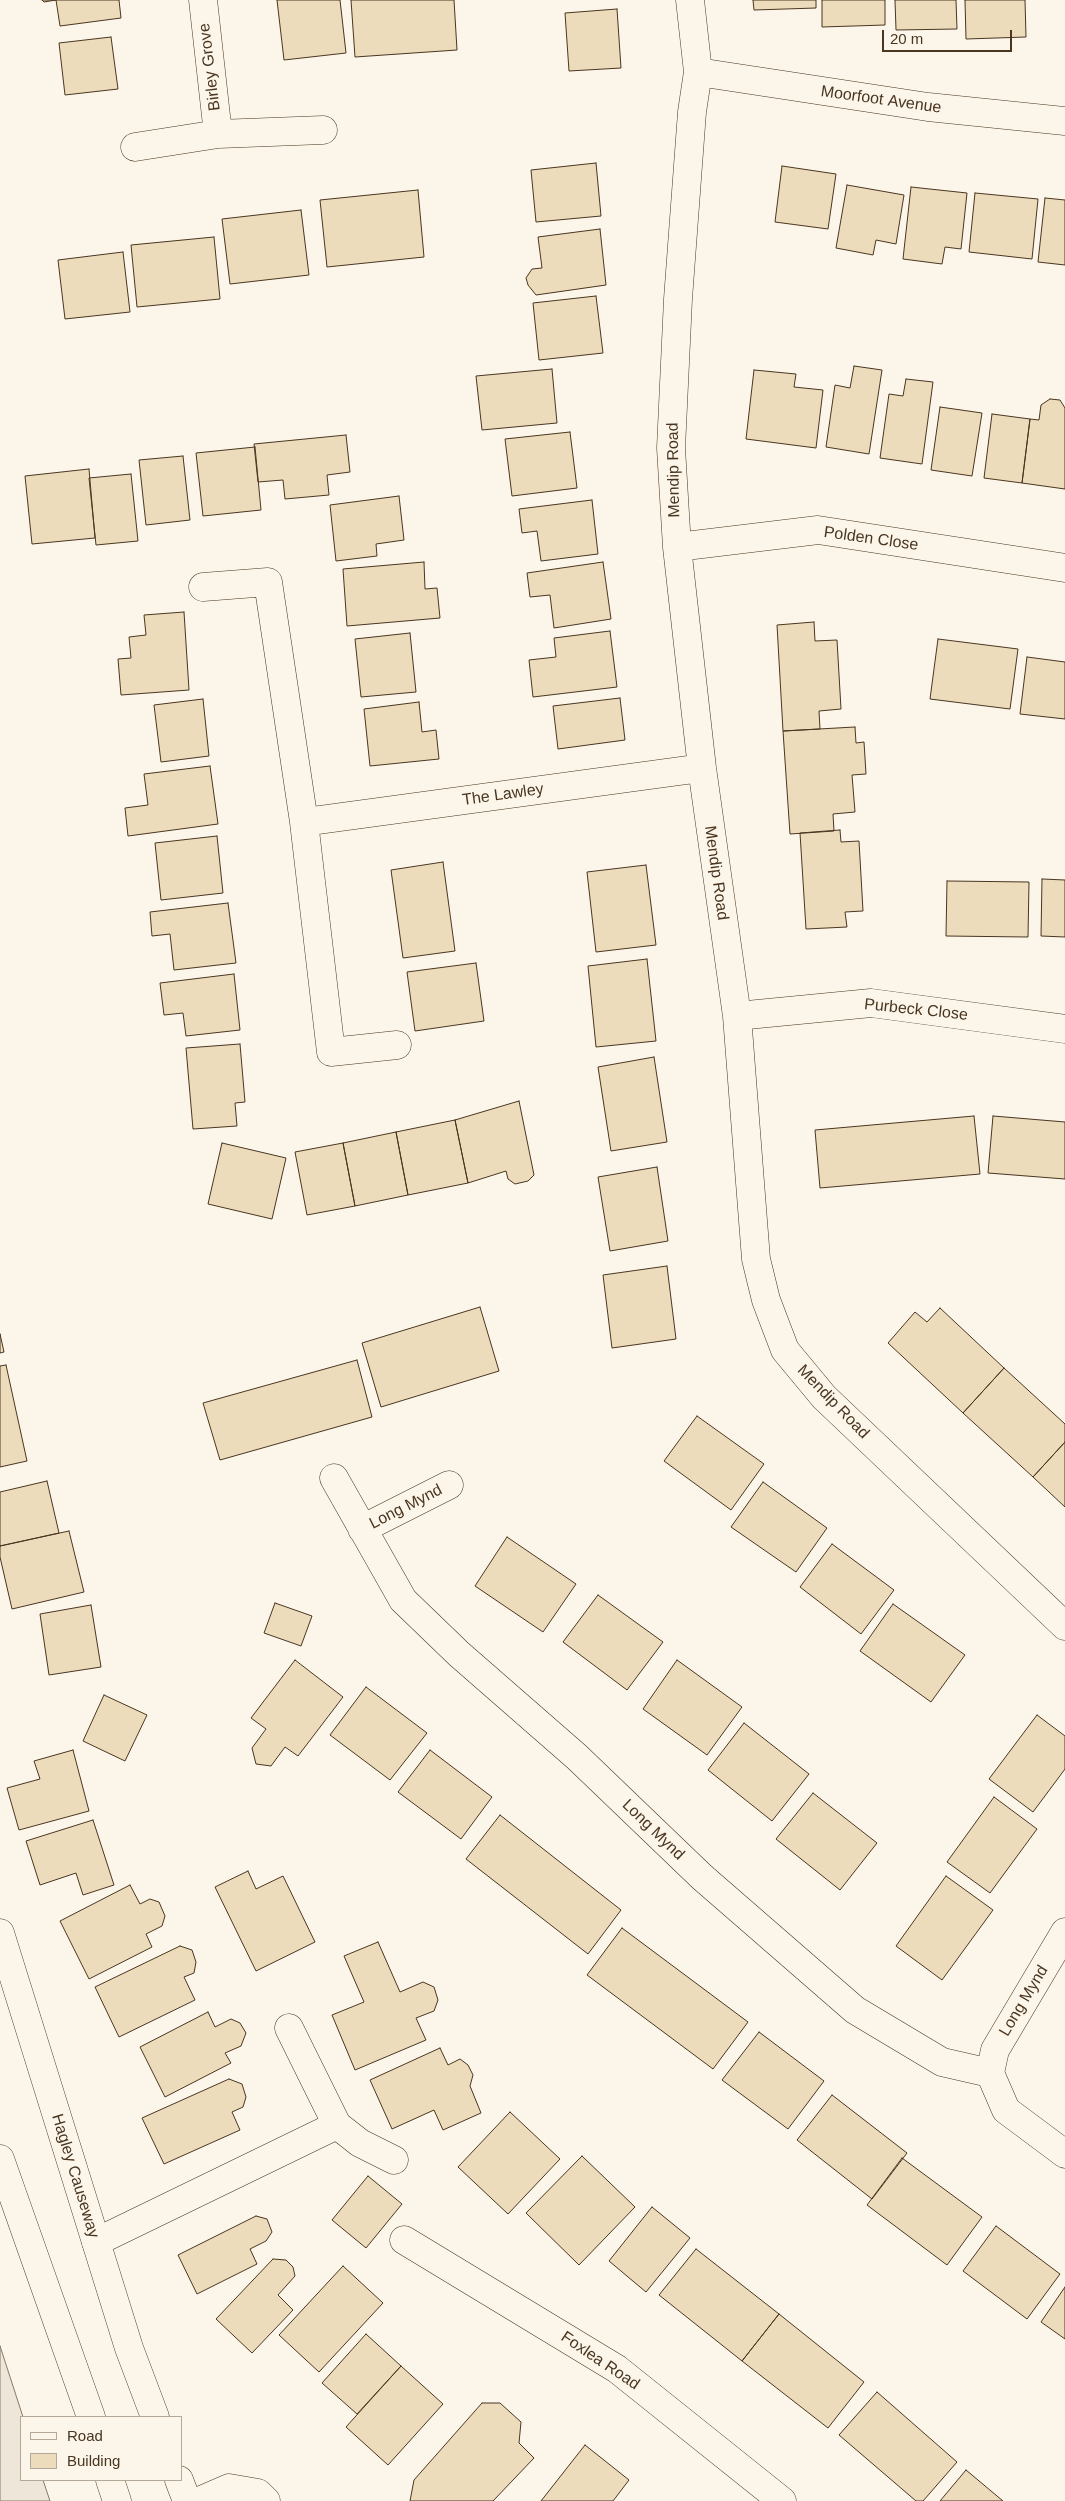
<!DOCTYPE html>
<html>
<head>
<meta charset="utf-8">
<style>
	body { margin:0 }
	#map { position:relative; width:1065px; height:2501px; overflow:hidden; background:#fbf6e9; font-family:Arial,sans-serif }
	canvas { display:block }
	.legend { position:absolute; left:20px; top:2416px; width:162px; height:65px; box-sizing:border-box; background:#fbf6e9; border:1px solid #b4a999; margin:0; padding:6px 9px; list-style:none; font-size:15px; color:#4a3520 }
	.legend li { display:flex; align-items:center; gap:10px; height:25px }
	.legend b { width:25px; border:1px solid #b4a999 }
	.scale { position:absolute; left:882px; top:30px; width:130px; height:22px; box-sizing:border-box; border:2px solid #4a3520; border-top:0; padding-left:6px; font-size:15px; line-height:18px; white-space:nowrap; color:#4a3520; -webkit-text-stroke:4px #fbf6e9; paint-order:stroke }
</style>
</head>
<body>
<div id="map">
<canvas width="1065" height="2501"></canvas>
<ul class="legend">
<li><b style="height:6px;background:#fbf6e9"></b>Road</li>
<li><b style="height:14px;background:#ecdcbc"></b>Building</li>
</ul>
<div class="scale">20 m</div>
</div>
<script>
const g = document.querySelector('canvas').getContext('2d');
g.lineJoin = 'round';
function paint(path, color) { g.fillStyle = color; g.fill(path, 'evenodd'); }
const poly = rows => new Path2D(rows.map(r => 'M' + r).join(''));
function trace(path, color, width, dash) { g.strokeStyle = color; g.lineWidth = width; g.lineCap = dash ? 'butt' : 'round'; g.setLineDash(dash || []); g.stroke(path); }
function write(font, color, halo, rows, align = 'center') {
  g.font = font + ' Arial,sans-serif'; g.lineWidth = 4; g.setLineDash([]); g.textBaseline = 'middle'; g.strokeStyle = halo; g.fillStyle = color; for (const [text, x, y, turn = 0] of rows) {
    g.save(); g.translate(x, y); g.rotate((+turn || 0) * Math.PI / 180); g.textAlign = isNaN(turn) ? turn : align; if (halo) g.strokeText(text, 0, 0); g.fillText(text, 0, 0); g.restore();
  }
}
const green = poly([
	[0,2346,23,2417,21,2417,21,2480,43,2480,50,2501,0,2501,0,2346]
]);
const building = poly([
	[42,0,119,0,121,18,60,26,56,0,44,2,42,0],
	[277,0,340,0,346,53,284,60,277,0],
	[351,0,454,0,457,50,355,57,351,0],
	[753,0,816,0,816,8,754,10,753,0],
	[822,0,885,0,885,25,822,27,822,0],
	[895,0,956,0,957,29,896,30,895,0],
	[965,0,1025,0,1026,37,966,39,965,0],
	[617,9,621,68,569,71,565,13,617,9],
	[111,37,118,89,65,95,59,43,111,37],
	[596,163,601,216,536,222,531,170,596,163],
	[782,166,836,174,828,229,775,222,782,166],
	[847,185,904,195,896,244,876,240,873,255,836,248,847,185],
	[911,187,967,193,961,249,945,247,942,264,903,259,911,187],
	[418,190,424,257,327,267,320,200,418,190],
	[975,193,1038,199,1032,259,969,252,975,193],
	[1045,198,1065,200,1065,265,1038,262,1045,198],
	[301,210,309,275,230,284,222,219,301,210],
	[600,229,606,285,536,295,528,285,526,278,532,269,542,268,538,237,600,229],
	[214,237,220,299,137,307,131,245,214,237],
	[123,252,130,312,65,319,58,260,123,252],
	[596,296,603,353,539,360,533,303,596,296],
	[854,366,882,370,869,454,826,447,835,385,850,388,854,366],
	[552,369,557,423,482,430,476,376,552,369],
	[754,370,796,374,794,387,823,390,816,448,746,439,754,370],
	[906,379,933,382,922,464,880,458,889,394,903,396,906,379],
	[1050,399,1060,400,1065,408,1065,489,1022,483,1030,419,1039,420,1041,405,1050,399],
	[940,407,982,413,972,476,931,470,940,407],
	[992,414,1030,419,1022,483,984,478,992,414],
	[570,432,577,488,512,496,505,439,570,432],
	[346,435,350,472,327,475,329,495,285,499,283,480,258,482,254,444,346,435],
	[255,447,261,510,203,516,196,453,255,447],
	[183,456,190,520,146,525,139,460,183,456],
	[89,469,95,538,32,544,25,476,89,469],
	[131,474,138,541,96,545,89,478,131,474],
	[399,496,404,540,376,544,377,556,336,561,330,505,399,496],
	[592,500,598,554,541,561,537,531,522,533,519,509,592,500],
	[424,562,425,589,437,588,440,618,347,626,343,569,424,562],
	[603,562,611,619,554,628,550,595,530,597,527,573,603,562],
	[184,612,189,690,121,695,118,659,131,658,129,637,146,635,144,615,184,612],
	[814,622,815,641,837,640,841,709,819,711,820,729,783,731,777,625,814,622],
	[610,631,617,687,533,697,529,660,556,657,554,638,610,631],
	[410,633,416,692,361,697,355,639,410,633],
	[938,639,1018,649,1010,709,930,699,938,639],
	[1027,657,1065,662,1065,719,1020,714,1027,657],
	[620,698,625,740,558,749,553,706,620,698],
	[203,699,209,756,161,762,154,705,203,699],
	[419,702,422,732,436,730,439,759,370,766,364,709,419,702],
	[855,727,856,743,864,742,866,774,852,775,855,812,833,814,834,831,790,834,783,731,855,727],
	[210,766,218,824,128,836,125,808,148,805,144,774,210,766],
	[840,830,841,842,859,841,863,911,845,912,847,927,806,929,800,833,840,830],
	[217,836,223,893,161,900,155,843,217,836],
	[443,862,455,951,403,958,391,870,443,862],
	[646,865,656,945,596,952,587,872,646,865],
	[1042,879,1065,880,1065,937,1041,936,1042,879],
	[947,881,1029,882,1028,937,946,936,947,881],
	[228,903,236,963,174,970,170,934,152,936,150,912,228,903],
	[647,959,656,1041,596,1047,588,966,647,959],
	[476,963,484,1021,415,1031,407,972,476,963],
	[234,974,240,1030,186,1036,183,1013,164,1015,160,983,234,974],
	[240,1044,245,1102,235,1103,237,1126,193,1129,186,1048,240,1044],
	[654,1057,667,1142,611,1151,598,1067,654,1057],
	[519,1101,534,1175,528,1181,515,1184,508,1179,506,1171,468,1183,455,1120,519,1101],
	[974,1116,980,1174,820,1188,815,1130,974,1116],
	[993,1116,1065,1122,1065,1179,988,1173,993,1116],
	[455,1120,468,1183,408,1195,396,1132,455,1120],
	[396,1132,408,1195,355,1206,343,1143,396,1132],
	[222,1143,286,1158,272,1219,208,1204,222,1143],
	[343,1143,355,1206,307,1215,295,1152,343,1143],
	[657,1167,668,1241,610,1251,598,1177,657,1167],
	[667,1266,676,1339,612,1348,603,1275,667,1266],
	[480,1307,499,1371,381,1407,362,1343,480,1307],
	[940,1308,1004,1368,963,1413,888,1343,915,1312,927,1322,940,1308],
	[0,1334,4,1352,0,1353,0,1334],
	[357,1360,372,1417,220,1460,203,1403,357,1360],
	[6,1365,27,1461,0,1467,0,1366,6,1365],
	[1004,1368,1065,1424,1065,1442,1033,1477,963,1413,1004,1368],
	[697,1416,764,1464,731,1510,664,1461,697,1416],
	[1065,1442,1065,1507,1033,1477,1065,1442],
	[47,1481,59,1533,0,1546,0,1492,47,1481],
	[763,1482,827,1528,796,1572,731,1527,763,1482],
	[69,1531,84,1592,12,1609,0,1557,0,1546,69,1531],
	[507,1537,576,1584,543,1632,475,1586,507,1537],
	[832,1544,894,1590,861,1634,800,1587,832,1544],
	[598,1595,663,1642,627,1690,563,1642,598,1595],
	[275,1603,312,1616,301,1646,264,1633,275,1603],
	[893,1604,965,1655,931,1702,860,1651,893,1604],
	[91,1605,101,1667,49,1675,40,1614,91,1605],
	[295,1660,343,1697,298,1756,285,1747,271,1766,256,1764,252,1748,266,1729,251,1718,295,1660],
	[677,1660,742,1707,707,1755,643,1709,677,1660],
	[366,1687,427,1733,390,1780,330,1735,366,1687],
	[104,1695,147,1715,125,1761,83,1741,104,1695],
	[1037,1715,1065,1736,1065,1769,1033,1812,989,1779,1037,1715],
	[744,1723,809,1774,772,1821,708,1770,744,1723],
	[73,1750,89,1811,19,1830,7,1788,40,1779,34,1761,73,1750],
	[430,1750,492,1797,461,1839,398,1792,430,1750],
	[813,1793,877,1843,840,1890,776,1839,813,1793],
	[994,1797,1037,1829,990,1893,947,1862,994,1797],
	[500,1815,621,1910,588,1954,466,1859,500,1815],
	[93,1820,114,1885,83,1895,76,1873,40,1885,26,1841,93,1820],
	[248,1871,256,1889,283,1876,315,1942,256,1971,215,1887,248,1871],
	[946,1876,993,1910,942,1980,896,1946,946,1876],
	[130,1885,140,1904,150,1899,159,1902,165,1916,162,1926,146,1934,152,1947,89,1979,60,1921,130,1885],
	[622,1928,748,2022,713,2069,587,1975,622,1928],
	[378,1942,400,1992,423,1982,434,1987,438,2000,434,2011,416,2018,426,2040,355,2070,332,2015,364,2002,344,1956,378,1942],
	[180,1946,192,1950,196,1962,194,1973,184,1977,195,2000,119,2037,95,1987,180,1946],
	[208,2012,215,2027,231,2019,240,2023,246,2033,241,2046,225,2053,231,2063,165,2097,140,2047,208,2012],
	[759,2032,824,2081,788,2129,722,2080,759,2032],
	[440,2048,448,2065,460,2059,468,2065,473,2075,470,2086,481,2113,443,2130,434,2110,392,2129,370,2080,440,2048],
	[229,2079,242,2084,246,2097,243,2107,232,2112,240,2130,164,2164,142,2118,229,2079],
	[832,2095,907,2153,872,2199,797,2140,832,2095],
	[510,2112,560,2159,508,2214,458,2167,510,2112],
	[582,2156,635,2207,579,2265,526,2213,582,2156],
	[902,2158,982,2217,947,2265,867,2205,902,2158],
	[368,2176,402,2204,366,2248,332,2220,368,2176],
	[652,2207,690,2238,646,2292,609,2261,652,2207],
	[256,2216,267,2219,272,2232,266,2241,250,2249,257,2264,197,2294,178,2255,256,2216],
	[996,2226,1060,2274,1027,2319,963,2271,996,2226],
	[696,2249,779,2314,742,2361,659,2295,696,2249],
	[273,2259,286,2260,293,2267,295,2276,278,2295,293,2310,252,2353,216,2319,273,2259],
	[343,2266,383,2303,319,2372,279,2335,343,2266],
	[1065,2287,1065,2339,1041,2322,1065,2287],
	[779,2314,864,2382,828,2428,742,2361,779,2314],
	[366,2334,401,2366,357,2414,322,2383,366,2334],
	[401,2366,443,2404,388,2465,346,2427,401,2366],
	[877,2392,957,2462,923,2501,916,2501,839,2435,877,2392],
	[482,2403,500,2403,521,2422,519,2443,534,2458,493,2501,410,2501,414,2480,482,2403],
	[585,2445,629,2480,613,2501,541,2501,585,2445],
	[966,2470,1003,2501,940,2501,966,2470]
]);
const minor = poly([
	[203,0,218,134,323,130],
	[690,0,698,72,692,112,678,299,671,448,677,547,702,768,737,1016,756,1259,766,1300,785,1350,824,1397,1065,1626],
	[698,72,928,107,1065,121],
	[135,147,218,134],
	[677,547,818,530,1065,568],
	[203,587,268,582,304,822,331,1052,397,1045],
	[304,822,702,768],
	[737,1016,871,1003,1065,1029],
	[334,1478,403,1600,459,1654,577,1757,702,1877,855,2010,942,2062,990,2073,995,2050,1065,1932],
	[362,1529,449,1485],
	[990,2073,1006,2110,1065,2154],
	[337,2125,360,2143,394,2160],
	[404,2240,617,2369,782,2501],
	[96,2242,337,2125,289,2028],
	[199,2501,229,2488,258,2493,266,2501]
]);
const highway = poly([
	[0,1933,129,2348,155,2417],
	[0,2159,91,2417],
	[110,2480,117,2501],
	[179,2480,187,2501]
]);
const streetNames = [
	["Birley Grove",210,67,-97],
	["Moorfoot Avenue",881,100,8],
	["Mendip Road",674,470,-91],
	["Polden Close",871,539,8],
	["The Lawley",503,795,-8],
	["Mendip Road",716,873,82],
	["Purbeck Close",916,1010,6],
	["Mendip Road",833,1402,46],
	["Long Mynd",406,1507,-27],
	["Long Mynd",653,1830,44],
	["Long Mynd",1024,2001,-59],
	["Hagley Causeway",75,2176,73],
	["Foxlea Road",600,2361,34]
];
paint(green, '#ede6d9');
trace(green, '#887966', 1);
paint(building, '#ecdcbc');
trace(building, '#4a3520', 1);
trace(minor, '#4a3520', 29);
trace(highway, '#4a3520', 29);
trace(minor, '#fbf6e9', 28);
trace(highway, '#fbf6e9', 28);
write('16px', '#4a3520', '#fbf6e9', streetNames);
</script>
</body>
</html>
